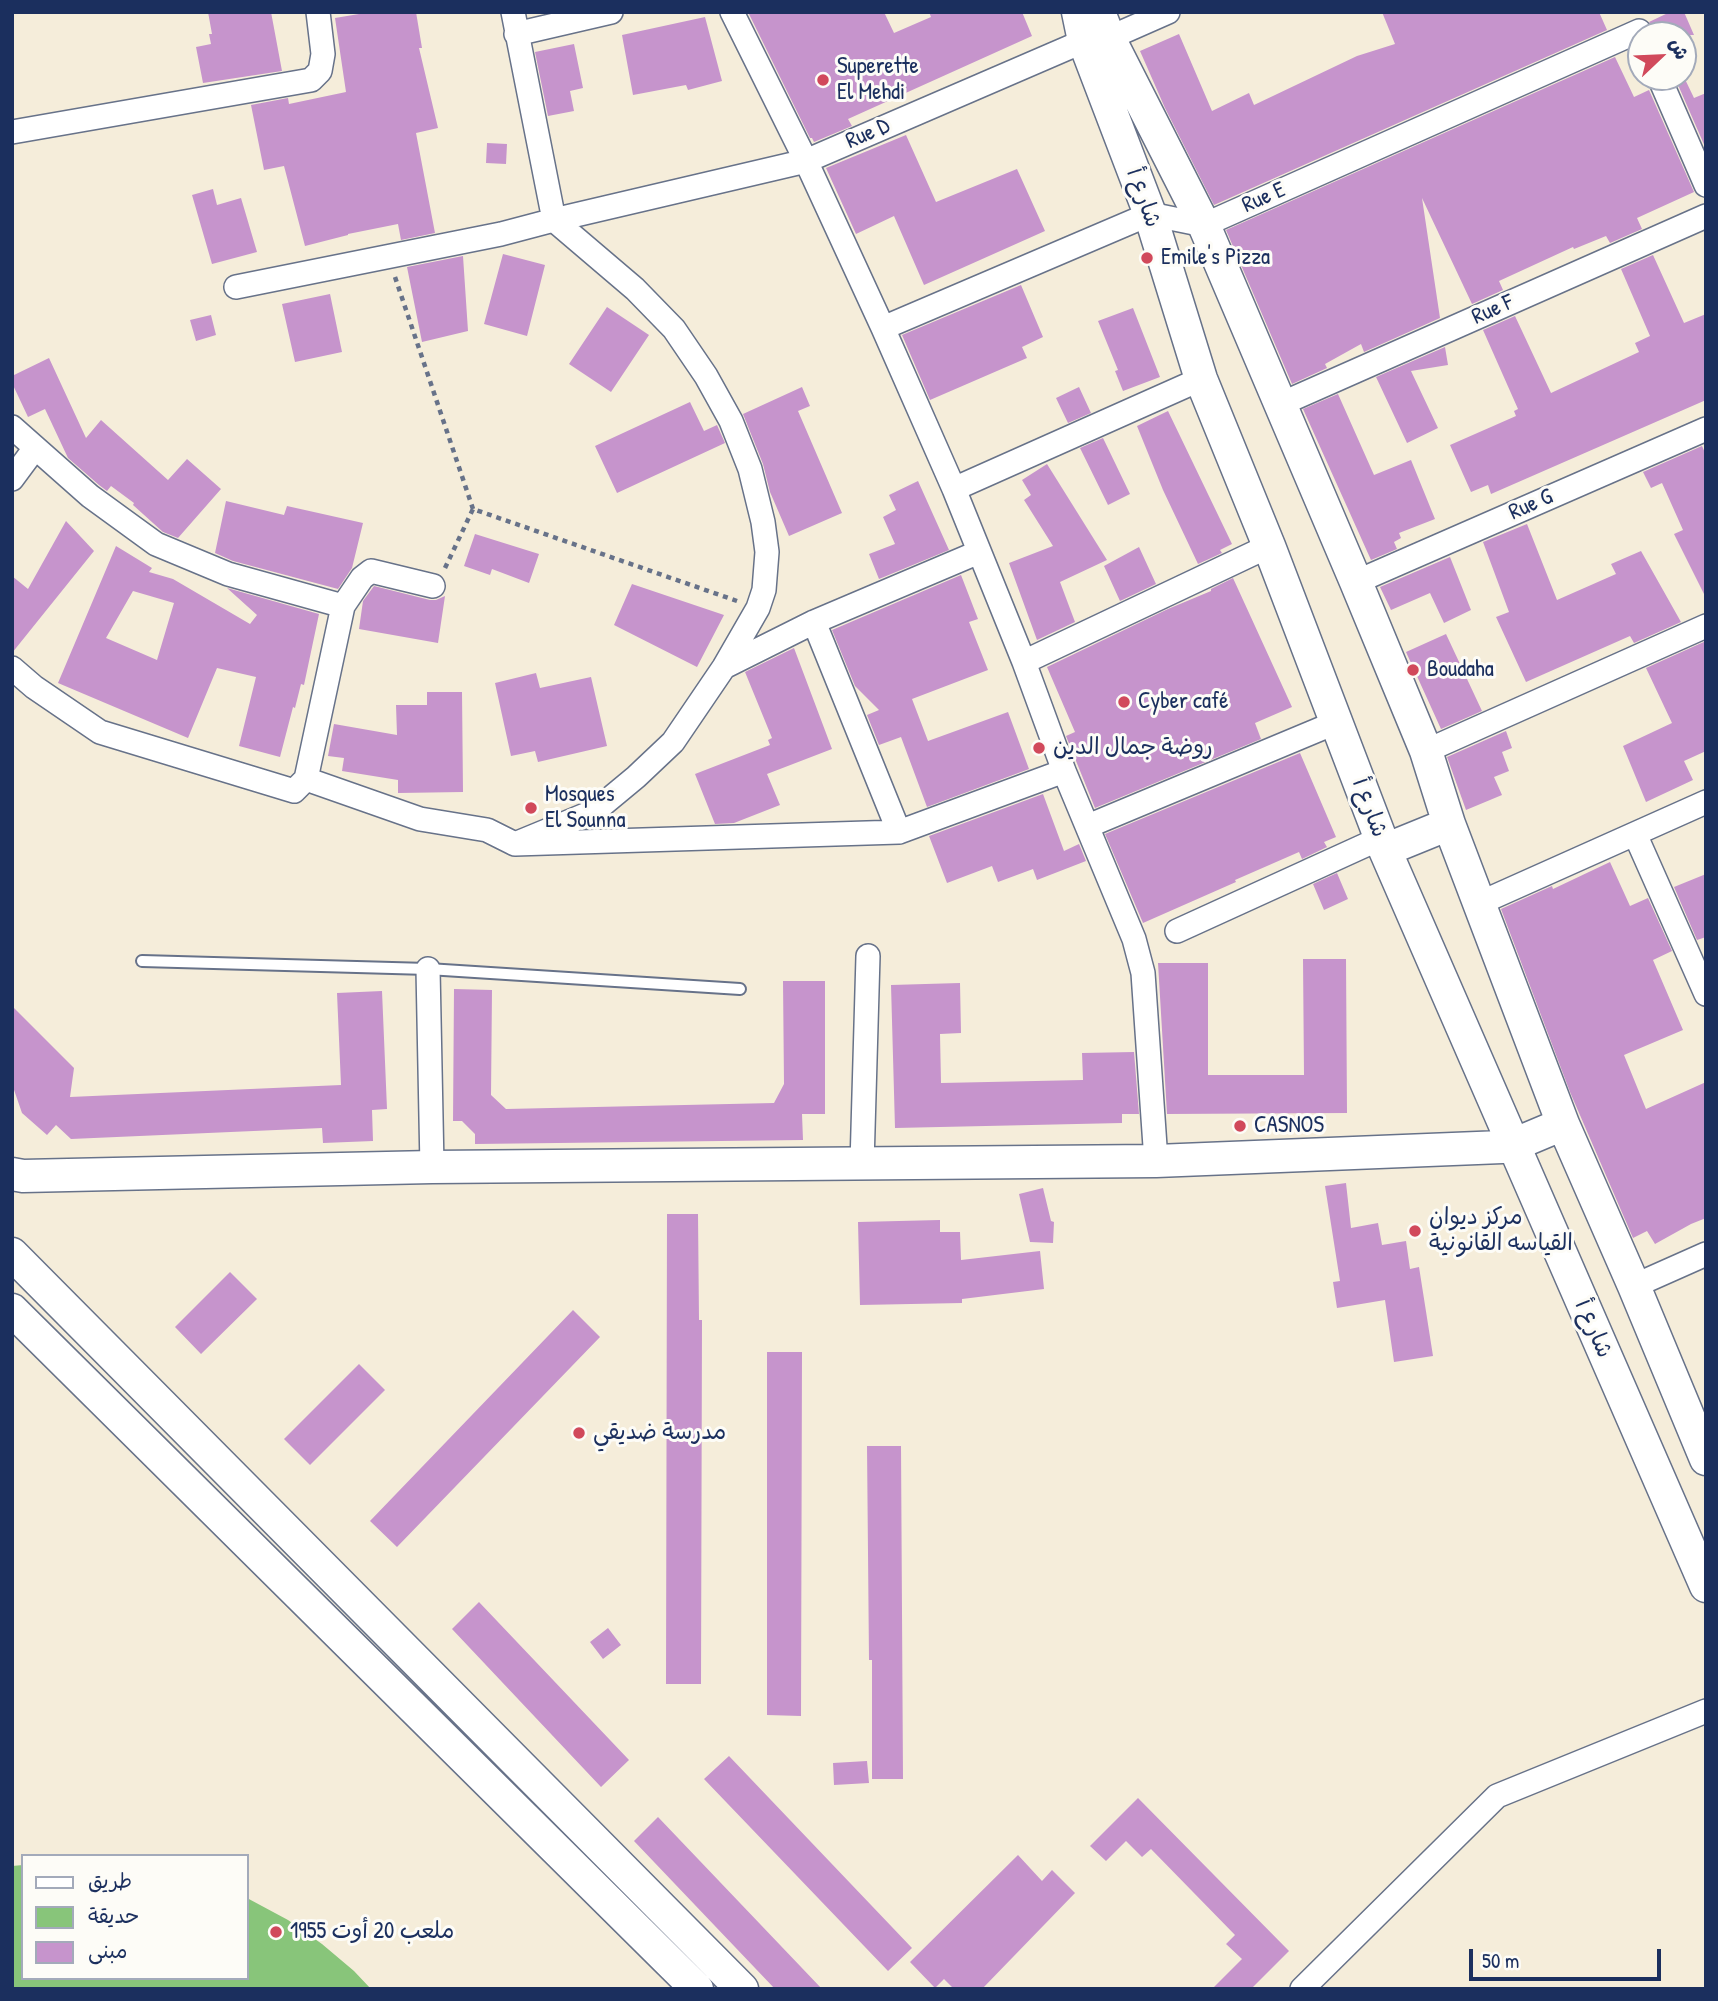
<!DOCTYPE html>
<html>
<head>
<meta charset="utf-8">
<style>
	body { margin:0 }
	#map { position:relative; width:1718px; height:2001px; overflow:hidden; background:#f5edda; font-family:"Patrick Hand","Playpen Sans Arabic",sans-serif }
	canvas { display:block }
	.frame { position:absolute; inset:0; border:14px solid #1b2f5e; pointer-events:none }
	.legend { position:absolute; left:21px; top:1854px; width:228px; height:126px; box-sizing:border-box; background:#fdfcf7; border:2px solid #a3aaba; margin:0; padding:9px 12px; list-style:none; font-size:21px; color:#1b2f5e }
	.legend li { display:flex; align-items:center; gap:14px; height:35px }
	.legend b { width:35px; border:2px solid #a3aaba }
	.north { position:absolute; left:1627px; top:21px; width:70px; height:70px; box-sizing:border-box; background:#fdfcf7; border:2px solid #a3aaba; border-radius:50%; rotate:67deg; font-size:19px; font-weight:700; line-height:28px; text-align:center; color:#1b2f5e }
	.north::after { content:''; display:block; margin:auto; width:24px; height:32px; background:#d1495b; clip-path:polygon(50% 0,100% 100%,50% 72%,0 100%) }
	.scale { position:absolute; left:1469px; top:1949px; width:192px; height:32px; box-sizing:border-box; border:4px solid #1b2f5e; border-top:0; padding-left:9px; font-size:21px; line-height:24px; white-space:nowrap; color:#1b2f5e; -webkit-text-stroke:5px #fdfcf7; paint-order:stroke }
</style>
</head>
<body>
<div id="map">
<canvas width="1718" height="2001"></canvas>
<div class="frame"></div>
<ul class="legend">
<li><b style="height:9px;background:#fff"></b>طريق</li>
<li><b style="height:19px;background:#88c57a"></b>حديقة</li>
<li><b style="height:19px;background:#c694cc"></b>مبنى</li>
</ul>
<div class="north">ش</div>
<div class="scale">50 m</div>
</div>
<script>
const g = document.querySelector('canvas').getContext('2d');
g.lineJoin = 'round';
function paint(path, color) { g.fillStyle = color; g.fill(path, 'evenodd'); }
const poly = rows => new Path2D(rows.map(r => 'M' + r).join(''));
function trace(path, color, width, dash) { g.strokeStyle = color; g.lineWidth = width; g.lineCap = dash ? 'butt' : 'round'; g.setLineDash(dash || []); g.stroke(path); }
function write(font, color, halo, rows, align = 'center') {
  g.font = font + ' "Patrick Hand","Playpen Sans Arabic",sans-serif'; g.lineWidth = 6; g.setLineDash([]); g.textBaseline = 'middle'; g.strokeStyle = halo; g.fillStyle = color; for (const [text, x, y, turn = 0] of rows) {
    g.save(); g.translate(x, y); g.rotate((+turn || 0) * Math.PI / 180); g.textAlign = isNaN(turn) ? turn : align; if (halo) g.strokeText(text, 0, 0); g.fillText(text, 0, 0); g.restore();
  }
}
const green = poly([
	[23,1865,23,1978,247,1978,247,1898,288,1920,322,1944,354,1971,371,1989,12,1989,12,1866]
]);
const building = poly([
	[208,12,271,12,282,71,203,83,196,47,211,44,209,34,212,34],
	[371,12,416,12,422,48,419,48,438,128,416,133,435,233,401,240,398,224,348,234,348,235,305,246,284,166,264,170,251,105,288,98,289,104,346,92,335,18],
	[748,12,884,12,894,33,931,17,929,12,1022,12,1032,36,848,119,852,126,814,142,812,138,810,138],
	[1382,12,1599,12,1607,30,1214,205,1165,108,1140,51,1179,34,1212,111,1249,93,1254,105,1357,56,1395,44],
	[1670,12,1684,12,1694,35,1652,35,1652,26,1649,22],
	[705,17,722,81,688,90,686,85,633,95,622,35],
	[574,44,583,88,570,91,574,111,548,116,535,52],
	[1615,57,1634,97,1649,90,1694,192,1637,218,1642,229,1610,243,1606,236,1574,249,1573,247,1499,281,1503,290,1472,304,1422,198,1440,318,1364,352,1361,344,1325,364,1327,368,1292,384,1226,230],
	[1683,75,1694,98,1706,93,1706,149,1675,78,1683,77],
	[906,135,936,202,1017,169,1045,231,924,285,894,216,856,234,826,168],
	[487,143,507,144,506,164,486,163],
	[213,189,217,205,241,198,257,252,212,264,192,195],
	[503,254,545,265,527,336,484,324],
	[1653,255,1684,323,1706,314,1706,400,1491,494,1488,485,1471,492,1450,445,1516,416,1514,411,1518,409,1483,330,1515,316,1551,393,1639,352,1635,343,1650,336,1621,269],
	[463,256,468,331,422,342,407,267],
	[1021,285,1043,337,1022,347,1027,358,930,400,902,335],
	[330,294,342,352,295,362,282,304],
	[607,307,649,335,611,392,569,364],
	[1133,308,1160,377,1123,391,1115,371,1118,370,1098,321],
	[211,315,216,335,196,341,190,320],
	[1445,347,1448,365,1411,371,1438,428,1407,443,1376,377],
	[49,358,86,438,101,420,168,480,187,459,221,489,178,538,163,532,133,505,134,503,111,486,107,491,99,485,68,458,45,409,28,417,12,383,12,376],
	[802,387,810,406,798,411,842,513,789,536,770,492,763,464,743,414],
	[1079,387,1091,413,1068,423,1056,398],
	[1338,394,1374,475,1411,460,1435,519,1399,533,1401,538,1394,542,1397,549,1371,560,1303,409],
	[690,402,704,431,717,425,725,443,617,493,595,446],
	[1168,411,1232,544,1220,550,1222,553,1198,564,1163,490,1137,426],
	[1103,438,1130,494,1108,505,1080,448],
	[1702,446,1706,455,1706,598,1674,534,1683,530,1662,483,1651,488,1643,472],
	[1047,464,1107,560,1060,582,1075,622,1037,640,1009,563,1053,546,1024,500,1031,495,1022,480],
	[918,481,949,550,879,579,869,554,895,544,883,517,896,510,889,495],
	[226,501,284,515,287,506,363,523,352,568,338,589,233,561,215,553],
	[66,521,94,551,12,653,12,576,28,589],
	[1527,524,1557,600,1616,574,1611,564,1641,551,1681,622,1634,643,1630,636,1526,682,1496,617,1509,612,1483,542],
	[475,534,539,554,529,583,492,569,490,575,464,566],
	[116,546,152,568,149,572,173,579,250,624,257,615,227,588,319,614,304,685,301,684,295,708,293,707,280,757,239,746,256,677,217,668,188,738,58,683],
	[133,591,174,603,157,660,106,638],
	[1139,547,1156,584,1120,601,1104,566],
	[1450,557,1471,610,1444,623,1430,593,1391,610,1380,587],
	[961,575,978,619,969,622,988,670,912,699,928,741,1008,712,1029,769,927,807,901,737,879,745,867,715,879,710,855,686,832,630],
	[1233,578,1292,707,1255,723,1261,739,1095,808,1066,736,1075,732,1047,667,1168,609,1211,591,1211,589],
	[632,584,724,615,697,667,614,625],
	[374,586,430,600,436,600,445,596,438,643,359,629,363,601],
	[1446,634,1482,711,1441,729,1406,652],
	[1706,641,1706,751,1684,761,1693,780,1646,802,1623,746,1672,723,1646,668],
	[794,648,832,749,767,774,780,805,734,823,715,824,695,774,770,745,768,740,772,738,745,672],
	[536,673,540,688,591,677,607,746,538,762,535,751,511,756,495,683],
	[427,692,462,692,463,792,398,793,398,780,342,771,344,758,328,756,334,724,397,735,396,705,427,705],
	[1506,731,1512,748,1502,752,1509,771,1494,777,1502,795,1466,810,1447,757],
	[1300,753,1336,837,1324,842,1327,847,1302,859,1299,852,1235,880,1236,882,1143,923,1105,834],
	[1043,794,1064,851,1079,844,1086,861,1037,880,1033,869,998,882,992,866,947,883,929,836],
	[1610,862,1630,906,1648,898,1672,951,1653,960,1683,1030,1624,1055,1646,1109,1706,1082,1706,1218,1691,1224,1655,1244,1647,1231,1633,1238,1570,1092,1501,909,1552,886,1553,889],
	[1337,873,1348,899,1324,910,1313,884],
	[1706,874,1706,937,1697,940,1674,887],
	[1303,959,1346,959,1347,1113,1167,1114,1158,963,1208,963,1208,1075,1304,1075],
	[783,981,825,981,825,1114,802,1114,803,1140,475,1144,475,1134,462,1121,453,1121,454,989,492,990,491,1095,506,1109,774,1103,784,1084],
	[960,983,961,1033,940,1034,941,1083,1083,1080,1082,1053,1134,1052,1139,1114,1122,1114,1122,1123,895,1128,891,985],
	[382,991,387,1109,372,1110,373,1141,323,1143,322,1128,71,1139,56,1125,47,1135,22,1113,12,1084,12,1006,74,1068,70,1097,341,1085,337,993],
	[1346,1183,1351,1228,1378,1223,1382,1245,1406,1241,1410,1269,1419,1267,1433,1356,1394,1362,1385,1300,1337,1308,1333,1282,1340,1281,1325,1186],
	[1043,1188,1051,1221,1054,1222,1053,1243,1030,1242,1019,1194],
	[667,1214,698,1214,699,1320,702,1320,701,1684,666,1684],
	[940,1220,940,1232,960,1232,961,1260,1040,1251,1044,1289,962,1299,962,1303,860,1305,858,1222],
	[230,1272,257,1299,201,1354,175,1327],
	[573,1310,600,1337,397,1547,370,1521],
	[767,1352,802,1352,801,1716,767,1715],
	[359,1364,385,1390,310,1465,284,1439],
	[867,1446,901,1446,903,1779,872,1779,872,1660,869,1660],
	[479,1602,629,1760,601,1787,452,1629],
	[608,1628,621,1645,603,1659,590,1642],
	[729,1756,912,1948,888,1971,704,1779],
	[867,1761,869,1783,834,1785,833,1763],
	[1138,1798,1289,1951,1251,1989,1212,1989,1242,1959,1226,1944,1235,1935,1151,1849,1142,1857,1126,1841,1106,1861,1090,1846],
	[658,1817,822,1989,775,1989,634,1841],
	[1018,1855,1042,1881,1052,1870,1075,1893,982,1989,954,1989,944,1979,935,1988,910,1962]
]);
const path = poly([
	[395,277,473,509],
	[445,568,473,509,737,601]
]);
const lane = poly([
	[142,961,428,969,740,989]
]);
const street = poly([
	[513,12,554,220,806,161,1084,41,1108,41,1109,38,1168,12],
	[732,12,806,161,883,328,954,489,1024,662,1064,771,1134,939,1143,973,1156,1161],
	[516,34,611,12],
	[1659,77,1706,185],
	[12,132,311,80,320,71,323,54,318,12],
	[236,287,501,234,554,220,635,289,674,329,706,376,731,421,750,469,763,522,767,552,764,590,758,608,724,667,673,742,636,777,595,811,515,844],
	[883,328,1150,214,1204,225,1639,31],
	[1281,404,1706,216],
	[12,427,90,496,156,544,228,574,343,606,306,779],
	[12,479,35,448],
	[954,489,1201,379],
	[1356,582,1706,429],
	[343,606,362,578,371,571,433,586],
	[814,622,899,832],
	[1024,662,1269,546],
	[724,667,814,622,979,552],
	[12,668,34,687,100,732,294,791,306,779,420,819,487,830,515,844,899,832,1064,771],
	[1426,751,1706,626],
	[1088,826,1337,722],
	[1635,834,1706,994],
	[1480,903,1706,802],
	[1177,931,1381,838],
	[428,969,432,1167],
	[862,1164,868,956],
	[1634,1286,1706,1254],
	[1302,1989,1497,1796,1706,1711]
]);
const secondary = poly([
	[1078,12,1084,41,1150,214,1201,379,1269,546,1385,850,1706,1586],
	[1099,12,1109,38,1204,225,1356,582,1426,751,1449,824,1563,1124,1634,1286,1706,1459],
	[1385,850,1449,824],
	[12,1174,23,1176,432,1167,1156,1161,1502,1147,1513,1145,1563,1124],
	[12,1254,742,1989],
	[12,1310,697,1989]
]);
const markers = [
	[823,80,7,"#d1495b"],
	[1147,258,7,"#d1495b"],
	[1413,670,7,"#d1495b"],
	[1124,702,7,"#d1495b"],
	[1039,748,7,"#d1495b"],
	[531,808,7,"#d1495b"],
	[1240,1126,7,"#d1495b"],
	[1415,1231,7,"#d1495b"],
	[579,1433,7,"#d1495b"],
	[276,1932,7,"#d1495b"]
];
const poiNames = [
	["Superette",837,67],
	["El Mehdi",837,93],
	["Emile's Pizza",1161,258],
	["Boudaha",1427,670],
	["Cyber café",1138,702],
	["روضة جمال الدين",1053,748],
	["Mosques",545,795],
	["El Sounna",545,821],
	["CASNOS",1254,1126],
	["مركز ديوان",1429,1218],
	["القياسه القانونية",1429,1244],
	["مدرسة ضديقي",593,1433],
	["ملعب 20 أوت 1955",290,1932]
];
const streetNames = [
	["Rue D",868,134,-23],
	["شارع أ",1143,198,70],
	["Rue E",1264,198,-24],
	["Rue F",1493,310,-24],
	["Rue G",1531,505,-24],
	["شارع أ",1369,808,69],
	["شارع أ",1593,1329,66]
];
paint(green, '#88c57a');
paint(building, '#c694cc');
trace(lane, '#677289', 14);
trace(street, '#677289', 26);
trace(secondary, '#677289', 35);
trace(path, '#677289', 4.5, [5, 5]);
trace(lane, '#fff', 10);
trace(street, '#fff', 23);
trace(secondary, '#fff', 32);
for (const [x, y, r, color] of markers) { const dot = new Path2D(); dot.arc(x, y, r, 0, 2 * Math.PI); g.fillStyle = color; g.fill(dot); trace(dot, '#fdfcf7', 2.5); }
write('23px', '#1b2f5e', '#fdfcf7', poiNames, 'left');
write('23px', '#1b2f5e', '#fdfcf7', streetNames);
</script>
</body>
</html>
